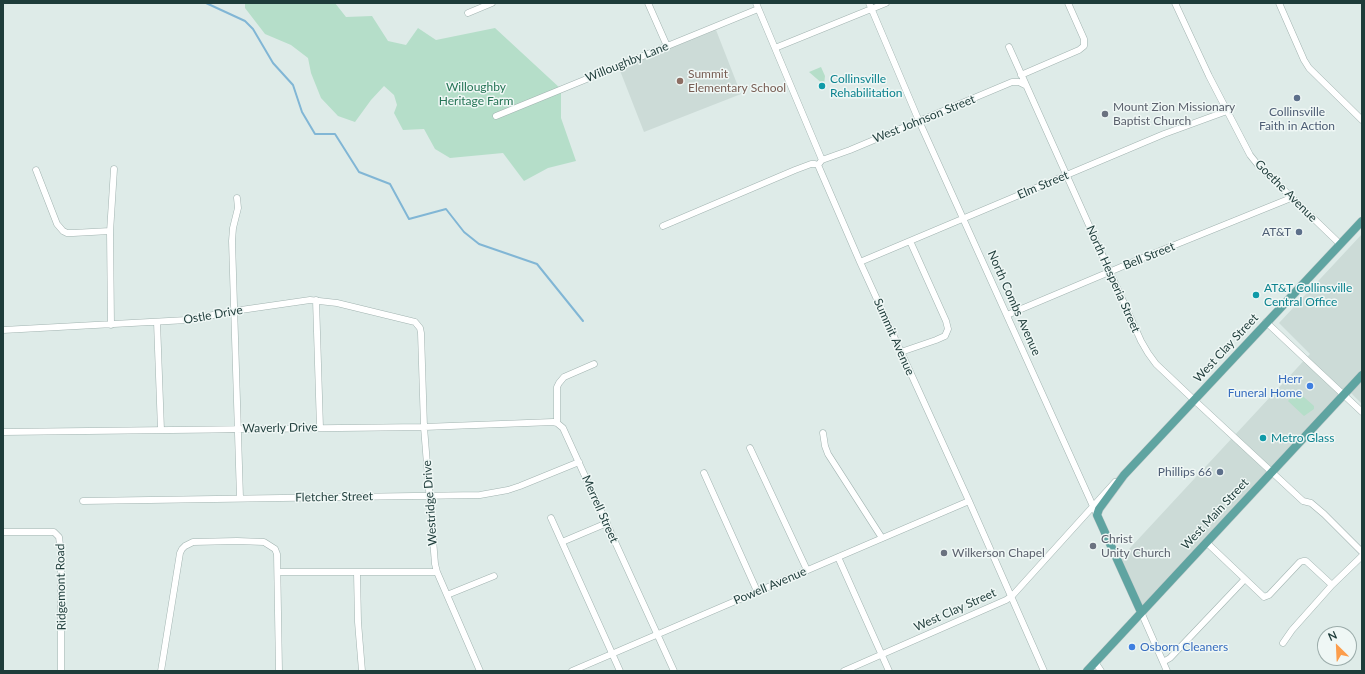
<!DOCTYPE html>
<html>
<head>
<meta charset="utf-8">
<style>
	body { margin:0 }
	#map { position:relative; width:1365px; height:674px; overflow:hidden; background:#deebe8; font-family:Lato,sans-serif }
	canvas { display:block }
	.frame { position:absolute; inset:0; border:4px solid #1e3c3a; pointer-events:none }
	.north { position:absolute; left:1317px; top:626px; width:40px; height:40px; box-sizing:border-box; background:#eff7f5; border:1px solid #9bacaa; border-radius:50%; rotate:336deg; font-size:11px; font-weight:700; line-height:16px; text-align:center; color:#1e3c3a }
	.north::after { content:''; display:block; margin:auto; width:14px; height:18px; background:#fc9d4b; clip-path:polygon(50% 0,100% 100%,50% 72%,0 100%) }
</style>
</head>
<body>
<div id="map">
<canvas width="1365" height="674"></canvas>
<div class="frame"></div>
<div class="north">N</div>
</div>
<script>
const g = document.querySelector('canvas').getContext('2d');
g.lineJoin = 'round';
function paint(path, color) { g.fillStyle = color; g.fill(path, 'evenodd'); }
const poly = rows => new Path2D(rows.map(r => 'M' + r).join(''));
function trace(path, color, width, dash) { g.strokeStyle = color; g.lineWidth = width; g.lineCap = dash ? 'butt' : 'round'; g.setLineDash(dash || []); g.stroke(path); }
function write(font, color, halo, rows, align = 'center') {
  g.font = font + ' Lato,sans-serif'; g.lineWidth = 3; g.setLineDash([]); g.textBaseline = 'middle'; g.strokeStyle = halo; g.fillStyle = color; for (const [text, x, y, turn = 0] of rows) {
    g.save(); g.translate(x, y); g.rotate((+turn || 0) * Math.PI / 180); g.textAlign = isNaN(turn) ? turn : align; if (halo) g.strokeText(text, 0, 0); g.fillText(text, 0, 0); g.restore();
  }
}
const built = poly([
	[716,30,741,94,644,132,619,68],
	[1362,234,1362,404,1348,390,1141,612,1118,561,1310,354,1279,323]
]);
const green = poly([
	[245,3,335,3,346,17,372,16,388,41,406,45,418,28,436,40,495,28,561,89,561,118,576,161,548,168,524,181,503,153,450,158,435,149,424,129,403,130,394,113,397,105,394,95,384,86,371,100,355,122,338,116,321,98,311,73,308,58,291,45,265,34,245,8],
	[821,67,825,76,824,85,809,72],
	[1297,391,1314,406,1314,409,1304,416,1288,401]
]);
const stream = poly([
	[206,3,245,21,253,29,273,63,293,85,302,112,315,134,335,134,359,172,390,184,409,219,446,209,464,232,479,244,537,264,583,321]
]);
const minor = poly([
	[648,3,667,46],
	[756,3,822,160],
	[869,3,919,121,1097,515],
	[1175,3,1209,76,1250,155,1258,165,1340,244],
	[1279,3,1304,60,1309,68,1362,120],
	[468,13,492,3],
	[1009,47,1110,272,1141,341,1148,353,1156,364,1193,399,1303,501,1311,503,1324,514,1362,552],
	[775,48,886,3],
	[1021,75,1079,50,1084,46,1084,39,1068,3],
	[496,116,758,9],
	[818,165,860,262,969,501,1044,671],
	[818,165,822,160,850,150,1012,82,1019,82,1025,85],
	[36,170,57,224,63,231,67,233,73,233,110,231],
	[237,198,238,208,233,228,232,241,240,498],
	[663,226,795,170,811,164,815,164,818,165],
	[860,262,1164,134,1227,111],
	[316,300,320,428],
	[1007,315,1140,259,1291,198],
	[157,322,161,430],
	[1266,322,1362,412],
	[111,325,110,232,114,169],
	[3,330,187,320,234,311,310,300,337,303,415,322,420,328,421,333,424,427,435,564,437,572,480,671],
	[901,352,936,340,945,336,948,329,946,321,910,241],
	[557,423,557,387,559,383,564,377,594,364],
	[3,432,424,427,553,422,557,423,563,428,674,671],
	[823,433,825,446,828,454,882,538],
	[750,448,807,570],
	[704,473,757,591],
	[83,501,480,495,508,490,520,486,579,462],
	[551,518,620,671],
	[3,532,54,532,59,537,61,553,61,671],
	[562,542,607,523],
	[1206,542,1264,597,1269,595,1300,562,1303,561,1306,561,1332,585],
	[838,557,889,671],
	[278,572,437,572],
	[357,573,358,622,362,671],
	[447,595,494,576],
	[1141,612,1167,671],
	[1283,643,1292,630,1332,585,1362,556],
	[1095,662,1101,671],
	[1163,662,1170,658,1245,579],
	[161,671,180,553,182,549,185,546,193,542,237,541,264,542,275,549,277,554,279,671],
	[572,671,969,501],
	[844,671,1006,600,1012,596,1115,482]
]);
const major = poly([
	[1141,612,1097,515,1099,509,1124,475,1362,221],
	[1087,671,1362,375]
]);
const markers = [
	[680,81,4,"#8d6e63"],
	[822,86,4,"#0f9aa8"],
	[1297,98,4,"#5c6f8a"],
	[1105,114,4,"#6b7280"],
	[1299,232,4,"#5c6f8a"],
	[1256,295,4,"#0f9aa8"],
	[1310,386,4,"#3f7fe0"],
	[1263,438,4,"#0f9aa8"],
	[1220,472,4,"#5c6f8a"],
	[1093,546,4,"#6b7280"],
	[944,553,4,"#6b7280"],
	[1132,647,4,"#3f7fe0"]
];
const streetNames = [
	["Willoughby Lane",627,62,-22],
	["West Johnson Street",924,119,-22],
	["Elm Street",1043,185,-23],
	["Goethe Avenue",1286,191,45],
	["Bell Street",1149,256,-22],
	["North Hesperia Street",1113,279,66],
	["North Combs Avenue",1014,303,66],
	["Ostle Drive",213,315,-10],
	["Summit Avenue",894,337,66],
	["West Clay Street",1226,348,-47],
	["Waverly Drive",280,428,-1],
	["Fletcher Street",334,497,-1],
	["Westridge Drive",430,503,-94],
	["Merrell Street",600,509,66],
	["West Main Street",1215,514,-47],
	["Powell Avenue",770,586,-23],
	["Ridgemont Road",61,587,-91],
	["West Clay Street",955,610,-24]
];
const educationNames = [
	["Summit",688,74],
	["Elementary School",688,88]
];
const cultureNames = [
	["Collinsville",830,79],
	["Rehabilitation",830,93],
	["AT&T Collinsville",1264,288],
	["Central Office",1264,302],
	["Metro Glass",1271,438]
];
const parkNames = [
	["Willoughby",476,87],
	["Heritage Farm",476,101]
];
const worshipNames = [
	["Mount Zion Missionary",1113,107],
	["Baptist Church",1113,121],
	["Christ",1101,539],
	["Unity Church",1101,553],
	["Wilkerson Chapel",952,553]
];
const serviceNames = [
	["Collinsville",1297,112,"center"],
	["Faith in Action",1297,126,"center"],
	["AT&T",1291,232],
	["Phillips 66",1212,472]
];
const shopNames = [
	["Herr",1302,379],
	["Funeral Home",1302,393],
	["Osborn Cleaners",1140,647,"left"]
];
paint(built, '#ccdbd7');
paint(green, '#b5dec9');
trace(stream, '#81b6d5', 2);
trace(minor, '#a1b3b0', 7);
trace(major, '#c0c8c8', 9);
trace(minor, '#fff', 6);
trace(major, '#5fa4a1', 8);
for (const [x, y, r, color] of markers) { const dot = new Path2D(); dot.arc(x, y, r, 0, 2 * Math.PI); g.fillStyle = color; g.fill(dot); trace(dot, '#eff7f5', 1.5); }
write('12px', '#1e3c3a', '#eff7f5', streetNames);
write('12px', '#785e54', '#eff7f5', educationNames, 'left');
write('12px', '#0d838f', '#eff7f5', cultureNames, 'left');
write('12px', '#267556', '#eff7f5', parkNames);
write('12px', '#5b616d', '#eff7f5', worshipNames, 'left');
write('12px', '#4e5e75', '#eff7f5', serviceNames, 'right');
write('12px', '#366cbe', '#eff7f5', shopNames, 'right');
</script>
</body>
</html>
